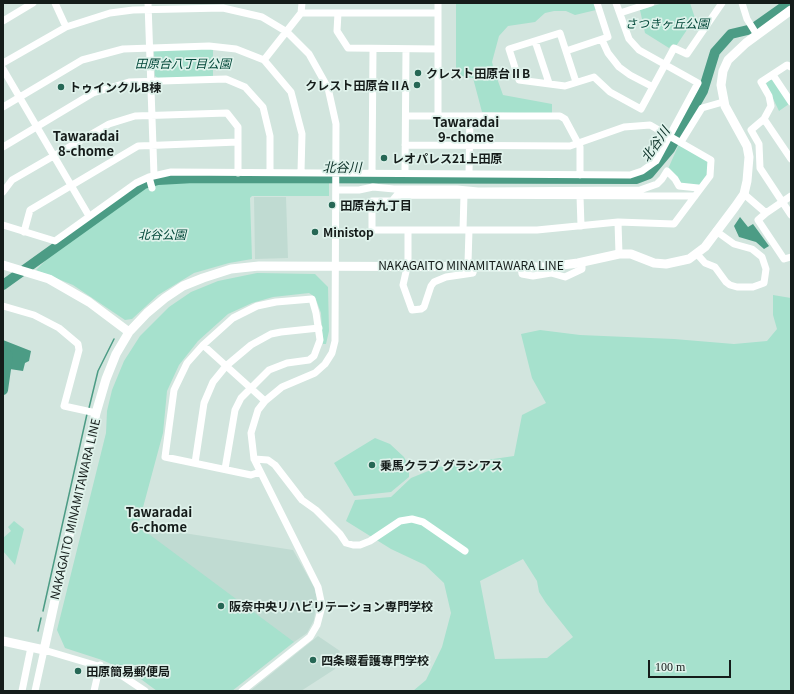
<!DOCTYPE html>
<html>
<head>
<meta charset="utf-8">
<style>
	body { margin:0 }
	#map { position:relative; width:794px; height:694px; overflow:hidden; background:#d2e5de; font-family:Georgia,serif }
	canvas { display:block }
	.frame { position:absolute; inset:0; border:4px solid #151c1a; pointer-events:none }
	.scale { position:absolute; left:648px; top:660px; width:83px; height:18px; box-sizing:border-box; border:2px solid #151c1a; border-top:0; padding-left:5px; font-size:12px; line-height:14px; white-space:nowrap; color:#151c1a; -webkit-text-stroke:3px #dff2eb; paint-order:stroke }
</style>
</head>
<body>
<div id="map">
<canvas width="794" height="694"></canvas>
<div class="frame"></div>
<div class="scale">100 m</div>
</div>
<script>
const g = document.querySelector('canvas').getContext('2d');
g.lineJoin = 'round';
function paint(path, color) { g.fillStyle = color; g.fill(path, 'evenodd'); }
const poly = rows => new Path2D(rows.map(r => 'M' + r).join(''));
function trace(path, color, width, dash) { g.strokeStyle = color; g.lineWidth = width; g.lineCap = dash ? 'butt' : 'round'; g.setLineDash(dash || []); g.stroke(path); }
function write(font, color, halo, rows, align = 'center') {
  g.font = font + ' Georgia,"Noto Sans JP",serif'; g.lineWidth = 3.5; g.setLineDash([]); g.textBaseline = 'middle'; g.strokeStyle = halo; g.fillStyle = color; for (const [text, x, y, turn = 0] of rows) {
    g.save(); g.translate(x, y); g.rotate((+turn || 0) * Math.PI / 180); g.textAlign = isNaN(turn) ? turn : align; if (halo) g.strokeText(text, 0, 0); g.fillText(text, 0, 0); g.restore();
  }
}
const built = poly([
	[254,197,286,197,288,258,255,259],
	[132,525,293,550,314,587,317,598,314,620,307,633,294,642,201,688],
	[318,636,340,651,335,669,301,691,250,691]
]);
const green = poly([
	[456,3,594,3,596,10,575,15,566,11,554,11,545,13,535,22,508,26,499,36,492,62,494,70,503,95,552,104,552,114,482,112,473,78,456,75],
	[663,3,690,3,695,18,676,46,673,44,669,48,645,33,640,10],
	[213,48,213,77,158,78,155,76,154,52,155,49],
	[769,80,774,80,789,104,779,111,766,84],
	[679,144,709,162,708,176,700,185,683,185,668,169],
	[171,181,329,182,329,196,252,196,250,198,252,259,229,263,194,273,158,295,132,319,125,320,73,285,36,270,59,247,138,192,149,186],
	[257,273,315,274,328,287,329,331,326,344,323,344,321,313,315,297,309,293,273,297,252,303,228,314,198,341,179,365,167,391,163,433,138,526,294,642,232,691,157,691,134,674,102,660,65,648,57,630,106,433,107,411,112,390,124,361,140,336,169,307,191,292,218,281],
	[773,295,791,298,791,691,413,691,426,680,442,647,451,613,444,583,425,565,391,549,346,521,355,500,391,497,411,478,438,467,514,456,522,415,546,403,532,378,521,334,540,330,580,335,674,339,734,344,767,341,777,329,773,315],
	[523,559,537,581,539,592,546,603,573,637,547,658,495,659,480,581],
	[375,438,390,444,404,457,409,467,409,477,391,492,354,496,334,463],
	[14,521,24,529,15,565,3,551,3,538,11,531,8,527]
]);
const water = poly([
	[740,217,748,227,753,224,769,246,764,249,756,242,739,237,734,226],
	[3,340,31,351,29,361,25,363,23,371,3,368]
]);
const stream = poly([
	[89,408,98,371,114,339],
	[43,611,87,414],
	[38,631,41,618]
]);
const river = poly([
	[3,285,144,184,158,180,194,178,636,179,649,174,670,149,703,91,715,52,731,34,752,29,789,3],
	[3,390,8,355]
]);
const minor = poly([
	[55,3,66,27],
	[148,3,154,175],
	[438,3,438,116],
	[742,3,747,19,757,35],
	[301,13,302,3],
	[338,13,337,31,348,48,438,49],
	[620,13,651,3],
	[3,21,33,3],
	[602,40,608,53,619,67,630,75,653,87],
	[535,41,549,83],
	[566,51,608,37,597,3],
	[264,60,301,13,438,13],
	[3,63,66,27,110,13,133,10,223,8,262,17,287,32,309,54,328,88,336,124,335,341,332,353,325,364,315,373,282,387,265,401,258,410,251,433,254,459,318,587,322,606,317,625,310,637,242,691],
	[791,67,787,65,761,82,769,96,771,106,764,119,791,159],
	[3,69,89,216],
	[773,75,791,102],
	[576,82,560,33,509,49,519,80,565,86,594,77,610,92,641,109,674,48,687,54,722,3],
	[3,107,82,60,123,49,209,46,236,49,264,60,291,92,302,134,301,172],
	[406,116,560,116,565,119,580,147,580,175],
	[764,119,751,130,759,144,760,168,791,215],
	[681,142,702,108,723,102],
	[405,145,570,146,624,127,650,125,711,160,710,176,674,224,618,222,537,230,372,230,372,201,392,201,397,195,695,196],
	[3,147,93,93,129,82,226,79,245,87,263,107,270,136,270,172],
	[372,173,373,49],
	[405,173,406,49],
	[469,173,470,116],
	[149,177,152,188],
	[340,190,359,190,373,187,394,189,457,189,478,191,640,190,657,184,662,179,667,171,675,179,679,186,698,188],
	[3,192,12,180,109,124,135,116,227,113,238,127,238,173],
	[744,194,766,213],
	[580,196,581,226],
	[791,196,766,213,758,220,784,259,791,257],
	[618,222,619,254],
	[3,225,55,241,136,183,149,177,171,172,630,175,642,171,656,161,698,83,639,50,629,39,616,3],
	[408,230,408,263,403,285,412,310,421,309,424,307,431,286,434,282,446,277,473,273,474,267],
	[463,230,464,195],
	[24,232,30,210,138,146,238,142],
	[697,254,705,263,715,267,726,282,730,285,737,287,753,287,764,283,766,269,762,257,752,249,734,244,716,231],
	[468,263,469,230],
	[521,267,522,274,533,276,551,273,565,277,582,269,582,262],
	[3,306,34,315,59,328,78,344,79,350,64,406,96,413],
	[203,345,265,401],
	[254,459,268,460,275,465,302,500,316,510,340,534,346,543,353,545,360,545,370,541,400,521,412,519,423,522,465,551],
	[195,463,204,403,213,382,226,366,251,345,271,334,281,332,319,328],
	[225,469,235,410,241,398,269,370,287,363,309,360,314,356,320,340,316,313,312,299,276,302,257,306,233,318,203,345,187,363,174,390,165,457,251,475,260,472],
	[22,691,30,652],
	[35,691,44,650,115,671,145,691],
	[94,691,100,665]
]);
const major = poly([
	[3,265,49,279,89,302,129,332],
	[3,641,44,650,96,413,106,379,116,354,129,332,147,313,165,298,183,286,203,278,231,269,259,266,547,267,578,263,619,254,631,254,654,263,666,264,689,259,705,247,735,207,744,194,747,181,749,157,747,146,725,106,721,85,723,71,728,60,746,43,791,10]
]);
const markers = [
	[418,73,4,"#266755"],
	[417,85,4,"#266755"],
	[61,87,4,"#266755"],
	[384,158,4,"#266755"],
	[332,205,4,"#266755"],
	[315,232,4,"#266755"],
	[372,465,4,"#266755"],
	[221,606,4,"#266755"],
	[313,660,4,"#266755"],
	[78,671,4,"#266755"]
];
const parkNames = [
	["さつきヶ丘公園",667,23],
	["田原台八丁目公園",183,63],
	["北谷公園",162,234]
];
const poiNames = [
	["クレスト田原台ⅡB",426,73],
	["クレスト田原台ⅡA",409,85,"right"],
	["トゥインクルB棟",69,87],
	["レオパレス21上田原",392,158],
	["田原台九丁目",340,205],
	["Ministop",323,232],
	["乗馬クラブ グラシアス",380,465],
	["阪奈中央リハビリテーション専門学校",229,606],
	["四条畷看護専門学校",321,660],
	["田原簡易郵便局",86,671]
];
const streetNames = [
	["NAKAGAITO MINAMITAWARA LINE",471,265],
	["NAKAGAITO MINAMITAWARA LINE",75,509,-77]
];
const neighbourhoodNames = [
	["Tawaradai",466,122],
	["9-chome",466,137],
	["Tawaradai",86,136],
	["8-chome",86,151],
	["Tawaradai",159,512],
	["6-chome",159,527]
];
const waterNames = [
	["北谷川",655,144,-55],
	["北谷川",342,167]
];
paint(built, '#c0dbd2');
paint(green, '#a6e1cd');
paint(water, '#4c9c85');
trace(stream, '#4c9c85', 1.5);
trace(river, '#4c9c85', 10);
trace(minor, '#fff', 7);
trace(major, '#fff', 9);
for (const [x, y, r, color] of markers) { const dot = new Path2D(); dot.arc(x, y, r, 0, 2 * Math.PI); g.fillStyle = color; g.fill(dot); trace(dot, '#dff2eb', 1.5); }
write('italic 12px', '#004738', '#dff2eb', parkNames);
write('bold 12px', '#151c1a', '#dff2eb', poiNames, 'left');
write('12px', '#151c1a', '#dff2eb', streetNames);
write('bold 13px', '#151c1a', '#dff2eb', neighbourhoodNames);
write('italic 13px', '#0a3027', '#dff2eb', waterNames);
</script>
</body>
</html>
